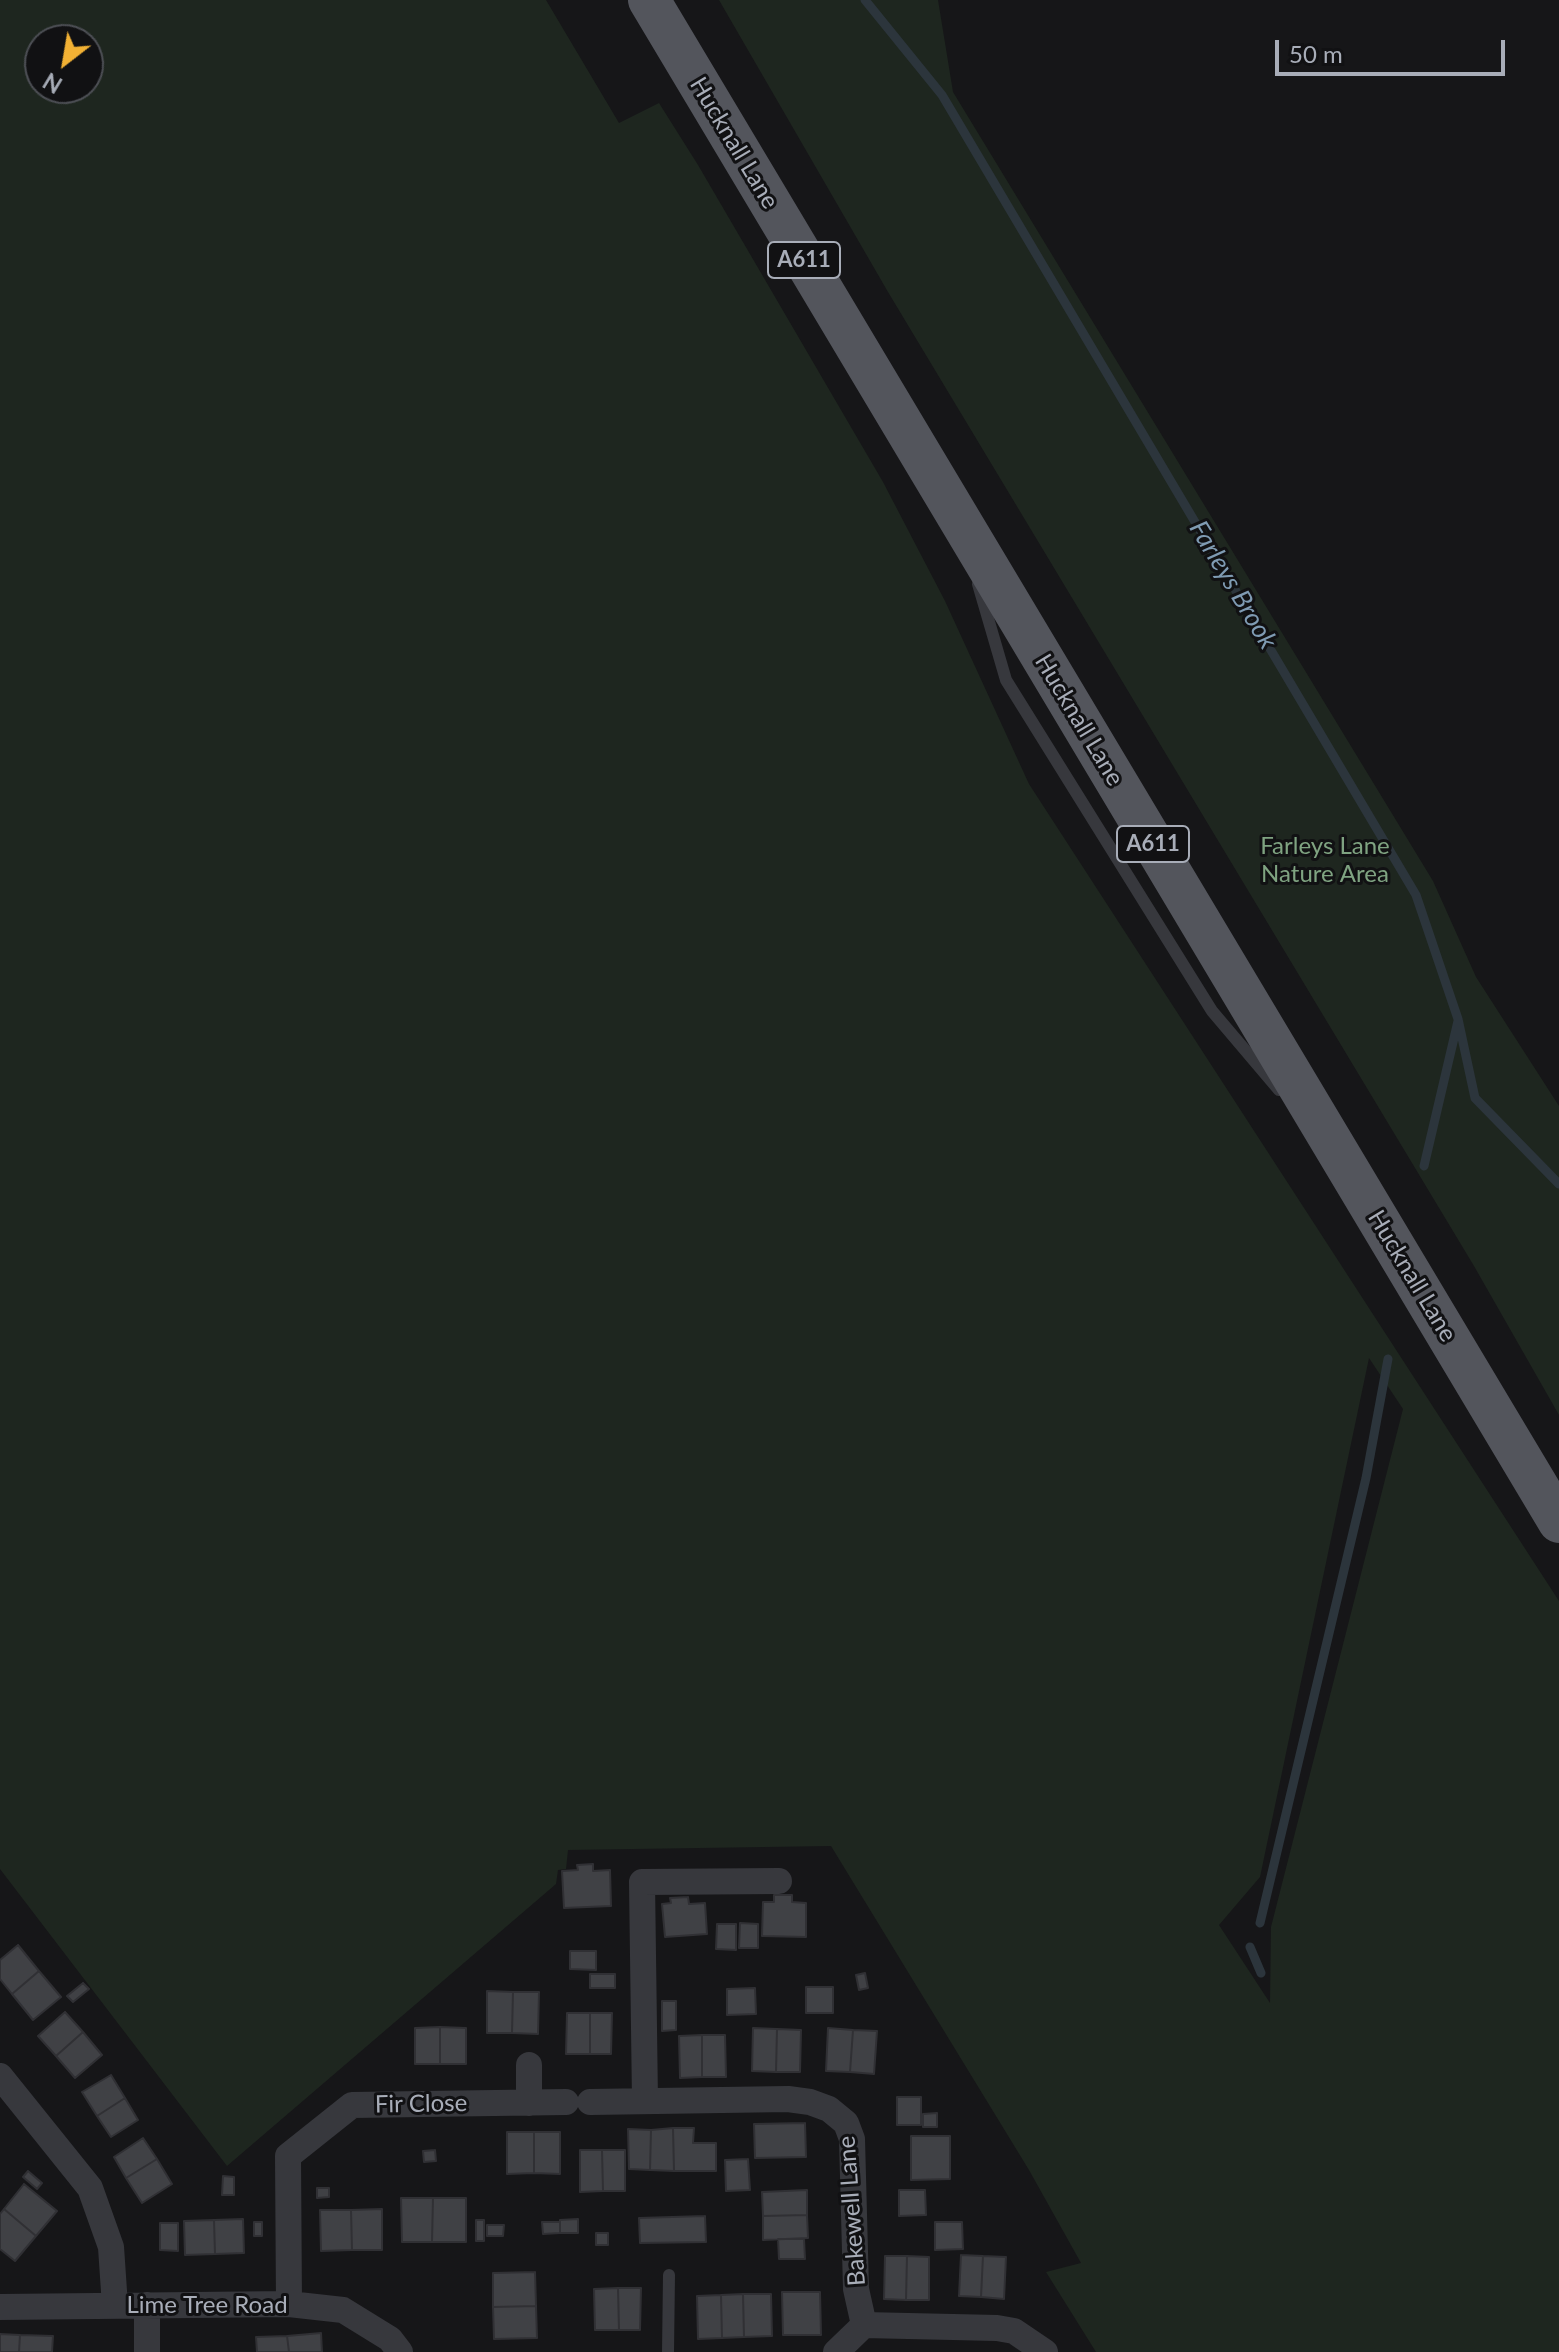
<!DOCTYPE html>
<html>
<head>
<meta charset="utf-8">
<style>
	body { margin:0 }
	#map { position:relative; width:1559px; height:2352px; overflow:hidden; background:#161618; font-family:Lato,sans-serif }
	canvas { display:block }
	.north { position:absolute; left:24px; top:24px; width:80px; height:80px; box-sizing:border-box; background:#111113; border:2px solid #4d4f55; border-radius:50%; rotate:211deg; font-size:22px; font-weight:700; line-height:32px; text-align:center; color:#a8adb8 }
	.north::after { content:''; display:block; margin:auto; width:28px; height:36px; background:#f2b134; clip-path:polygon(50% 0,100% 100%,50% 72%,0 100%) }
	.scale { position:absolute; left:1275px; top:40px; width:230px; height:36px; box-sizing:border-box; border:4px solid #a8adb8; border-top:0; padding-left:10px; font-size:24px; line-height:28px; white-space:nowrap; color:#a8adb8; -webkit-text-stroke:6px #111113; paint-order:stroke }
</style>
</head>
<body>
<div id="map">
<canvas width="1559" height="2352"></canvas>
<div class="north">N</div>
<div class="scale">50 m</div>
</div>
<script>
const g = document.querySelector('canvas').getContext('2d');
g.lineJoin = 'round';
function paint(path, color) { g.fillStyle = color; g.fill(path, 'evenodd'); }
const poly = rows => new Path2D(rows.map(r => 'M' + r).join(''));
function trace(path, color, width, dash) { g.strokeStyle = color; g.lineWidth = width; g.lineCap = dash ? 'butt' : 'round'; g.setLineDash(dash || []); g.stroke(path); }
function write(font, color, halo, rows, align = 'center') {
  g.font = font + ' Lato,sans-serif'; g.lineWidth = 6; g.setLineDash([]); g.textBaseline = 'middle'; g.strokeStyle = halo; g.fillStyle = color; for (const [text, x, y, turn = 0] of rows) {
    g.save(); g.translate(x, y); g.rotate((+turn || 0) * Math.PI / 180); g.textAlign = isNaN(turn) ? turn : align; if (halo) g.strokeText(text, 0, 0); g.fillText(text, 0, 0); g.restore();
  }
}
const green = poly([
	[0,0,546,0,619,123,659,103,698,165,883,482,945,601,1029,784,1559,1601,1559,2352,1096,2352,1046,2272,1081,2263,1029,2170,831,1846,568,1850,566,1869,558,1870,556,1884,227,2166,0,1869],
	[40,40,88,40,88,88,40,88],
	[1369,1358,1403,1409,1271,1927,1270,2003,1219,1925,1260,1877],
	[719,0,938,0,953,92,1433,881,1476,977,1559,1106,1559,1415,1474,1266,888,292]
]);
const stream = poly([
	[865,0,942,95,1416,895,1458,1019,1475,1098,1559,1184],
	[1424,1166,1458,1021],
	[1260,1923,1366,1478,1388,1359],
	[1250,1947,1261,1973]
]);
const building = poly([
	[593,1864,593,1871,610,1870,611,1906,564,1908,562,1871,578,1870,577,1865,593,1864],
	[774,1895,792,1895,792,1902,806,1903,806,1937,762,1936,763,1902,774,1902,774,1895],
	[688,1897,689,1904,705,1903,707,1934,665,1937,662,1904,671,1903,670,1898,688,1897],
	[740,1923,758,1924,758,1948,739,1948,740,1923],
	[717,1924,736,1924,736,1950,716,1949,717,1924],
	[18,1945,39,1971,12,1994,0,1979,0,1960,18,1945],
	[570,1951,596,1951,596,1970,570,1969,570,1951],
	[39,1971,61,1997,33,2020,12,1994,39,1971],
	[865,1973,868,1988,859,1990,856,1975,865,1973],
	[590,1974,615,1974,615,1988,590,1988,590,1974],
	[83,1983,89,1989,73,2002,67,1996,83,1983],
	[806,1987,833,1987,833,2013,806,2013,806,1987],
	[755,1988,756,2014,727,2015,727,1989,755,1988],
	[487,1991,513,1992,512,2033,487,2033,487,1991],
	[513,1992,539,1992,538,2034,512,2033,513,1992],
	[662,2001,676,2001,676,2030,662,2031,662,2001],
	[65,2012,83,2032,56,2056,38,2036,65,2012],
	[567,2013,590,2013,590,2054,566,2054,567,2013],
	[590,2013,612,2013,611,2054,590,2054,590,2013],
	[440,2027,440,2064,415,2064,415,2028,440,2027],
	[440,2027,466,2028,466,2064,440,2064,440,2027],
	[753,2028,777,2029,776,2072,752,2071,753,2028],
	[828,2028,853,2030,850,2072,826,2071,828,2028],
	[777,2029,801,2030,800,2072,776,2072,777,2029],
	[853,2030,877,2031,874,2074,850,2072,853,2030],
	[83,2032,102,2055,75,2078,56,2056,83,2032],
	[702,2035,702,2077,680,2078,679,2036,702,2035],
	[702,2035,725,2035,726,2077,702,2077,702,2035],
	[111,2075,125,2098,97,2116,82,2092,111,2075],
	[897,2097,921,2097,921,2125,897,2125,897,2097],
	[125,2098,138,2120,111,2137,97,2116,125,2098],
	[937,2113,937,2127,923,2127,923,2114,937,2113],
	[805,2123,806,2157,755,2158,754,2124,805,2123],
	[673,2128,674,2171,650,2170,651,2130,673,2128],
	[673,2128,694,2128,693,2143,716,2143,716,2171,674,2171,673,2128],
	[628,2129,651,2130,650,2170,629,2169,628,2129],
	[507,2132,534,2132,534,2173,507,2174,507,2132],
	[534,2132,560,2132,560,2174,534,2173,534,2132],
	[911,2136,950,2136,950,2179,911,2180,911,2136],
	[143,2138,157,2159,126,2178,114,2157,143,2138],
	[435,2150,436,2161,424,2162,423,2151,435,2150],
	[580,2150,602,2150,603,2191,580,2192,580,2150],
	[602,2150,625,2150,625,2191,603,2191,602,2150],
	[157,2159,172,2184,142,2203,126,2178,157,2159],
	[748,2159,750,2190,726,2191,725,2160,748,2159],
	[28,2171,42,2183,37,2189,23,2177,28,2171],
	[223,2176,234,2177,234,2195,222,2195,223,2176],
	[24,2184,57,2211,36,2236,4,2209,24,2184],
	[317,2188,329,2188,329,2197,317,2198,317,2188],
	[807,2190,807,2215,763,2216,762,2192,807,2190],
	[899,2190,925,2190,926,2215,899,2216,899,2190],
	[401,2198,433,2198,432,2242,402,2242,401,2198],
	[433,2198,466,2198,466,2242,432,2242,433,2198],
	[4,2209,36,2236,15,2261,0,2249,0,2214,4,2209],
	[382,2209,382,2250,352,2250,351,2210,382,2209],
	[320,2210,351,2210,352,2250,321,2251,320,2210],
	[807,2215,808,2238,763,2240,763,2216,807,2215],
	[705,2216,706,2242,640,2243,639,2218,705,2216],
	[243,2219,244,2253,215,2254,214,2220,243,2219],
	[578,2219,578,2233,560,2233,560,2220,578,2219],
	[214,2220,215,2254,185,2255,184,2221,214,2220],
	[476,2220,484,2220,484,2241,476,2241,476,2220],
	[254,2222,262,2222,262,2236,254,2236,254,2222],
	[542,2222,560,2222,560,2233,543,2234,542,2222],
	[935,2222,962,2222,963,2249,935,2250,935,2222],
	[160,2223,178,2223,178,2251,160,2250,160,2223],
	[487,2225,504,2225,503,2236,487,2236,487,2225],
	[596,2233,608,2233,608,2245,596,2245,596,2233],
	[778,2239,804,2239,805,2259,779,2259,778,2239],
	[961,2255,983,2256,981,2297,959,2296,961,2255],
	[885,2256,907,2256,906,2300,884,2299,885,2256],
	[907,2256,929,2257,929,2300,906,2300,907,2256],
	[983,2256,1006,2257,1004,2299,981,2297,983,2256],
	[535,2272,536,2306,493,2307,493,2273,535,2272],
	[618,2288,641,2288,640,2330,619,2330,618,2288],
	[618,2288,619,2330,595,2330,594,2289,618,2288],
	[782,2292,820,2292,821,2335,783,2335,782,2292],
	[743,2294,771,2294,772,2336,744,2337,743,2294],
	[743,2294,744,2337,722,2338,721,2295,743,2294],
	[721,2295,722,2338,698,2339,697,2296,721,2295],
	[536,2306,537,2338,494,2339,493,2307,536,2306],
	[321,2333,322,2352,289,2352,287,2336,321,2333],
	[0,2334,20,2335,19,2352,0,2352,0,2334],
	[20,2335,53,2336,52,2352,19,2352,20,2335],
	[287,2336,289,2352,257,2352,256,2337,287,2336]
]);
const lane = poly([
	[978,584,1006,680,1212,1011,1279,1090],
	[668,2352,669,2275]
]);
const street = poly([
	[0,2076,90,2188,111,2247,115,2306],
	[645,2101,642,1882,779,1881],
	[590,2102,788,2099,810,2102,829,2109,846,2123,852,2139,856,2289,864,2325],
	[529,2103,529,2065],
	[289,2304,288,2156,352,2105,566,2102],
	[147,2305,147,2352],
	[0,2307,289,2304,343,2310,390,2339,400,2352],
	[864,2325,997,2328,1014,2331,1045,2352],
	[836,2352,864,2325]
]);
const primary = poly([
	[649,0,1559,1522]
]);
const shields = [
	[804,260,72],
	[1153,844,72]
];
const shieldNames = [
	["A611",804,260],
	["A611",1153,844]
];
const streetNames = [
	["Hucknall Lane",734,143,59],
	["Hucknall Lane",1079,720,59],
	["Hucknall Lane",1412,1276,59],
	["Fir Close",421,2104,-1],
	["Bakewell Lane",852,2211,-94],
	["Lime Tree Road",207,2305]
];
const parkNames = [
	["Farleys Lane",1325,846],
	["Nature Area",1325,874]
];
const waterNames = [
	["Farleys Brook",1233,585,59]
];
paint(green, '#1e261f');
trace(stream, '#2c353c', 9);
paint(building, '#404145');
trace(building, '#303034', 2);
trace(lane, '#37383d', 12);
trace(street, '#37383d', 26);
trace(primary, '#53555c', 42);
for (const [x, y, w] of shields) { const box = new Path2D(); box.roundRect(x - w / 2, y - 18, w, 36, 6); g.fillStyle = '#111113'; g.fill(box); trace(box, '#a8adb8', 2); }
write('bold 22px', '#a8adb8', null, shieldNames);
write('24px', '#a8adb8', '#111113', streetNames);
write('24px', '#7fa381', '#111113', parkNames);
write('italic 26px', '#7f9bb3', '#111113', waterNames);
</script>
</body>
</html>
